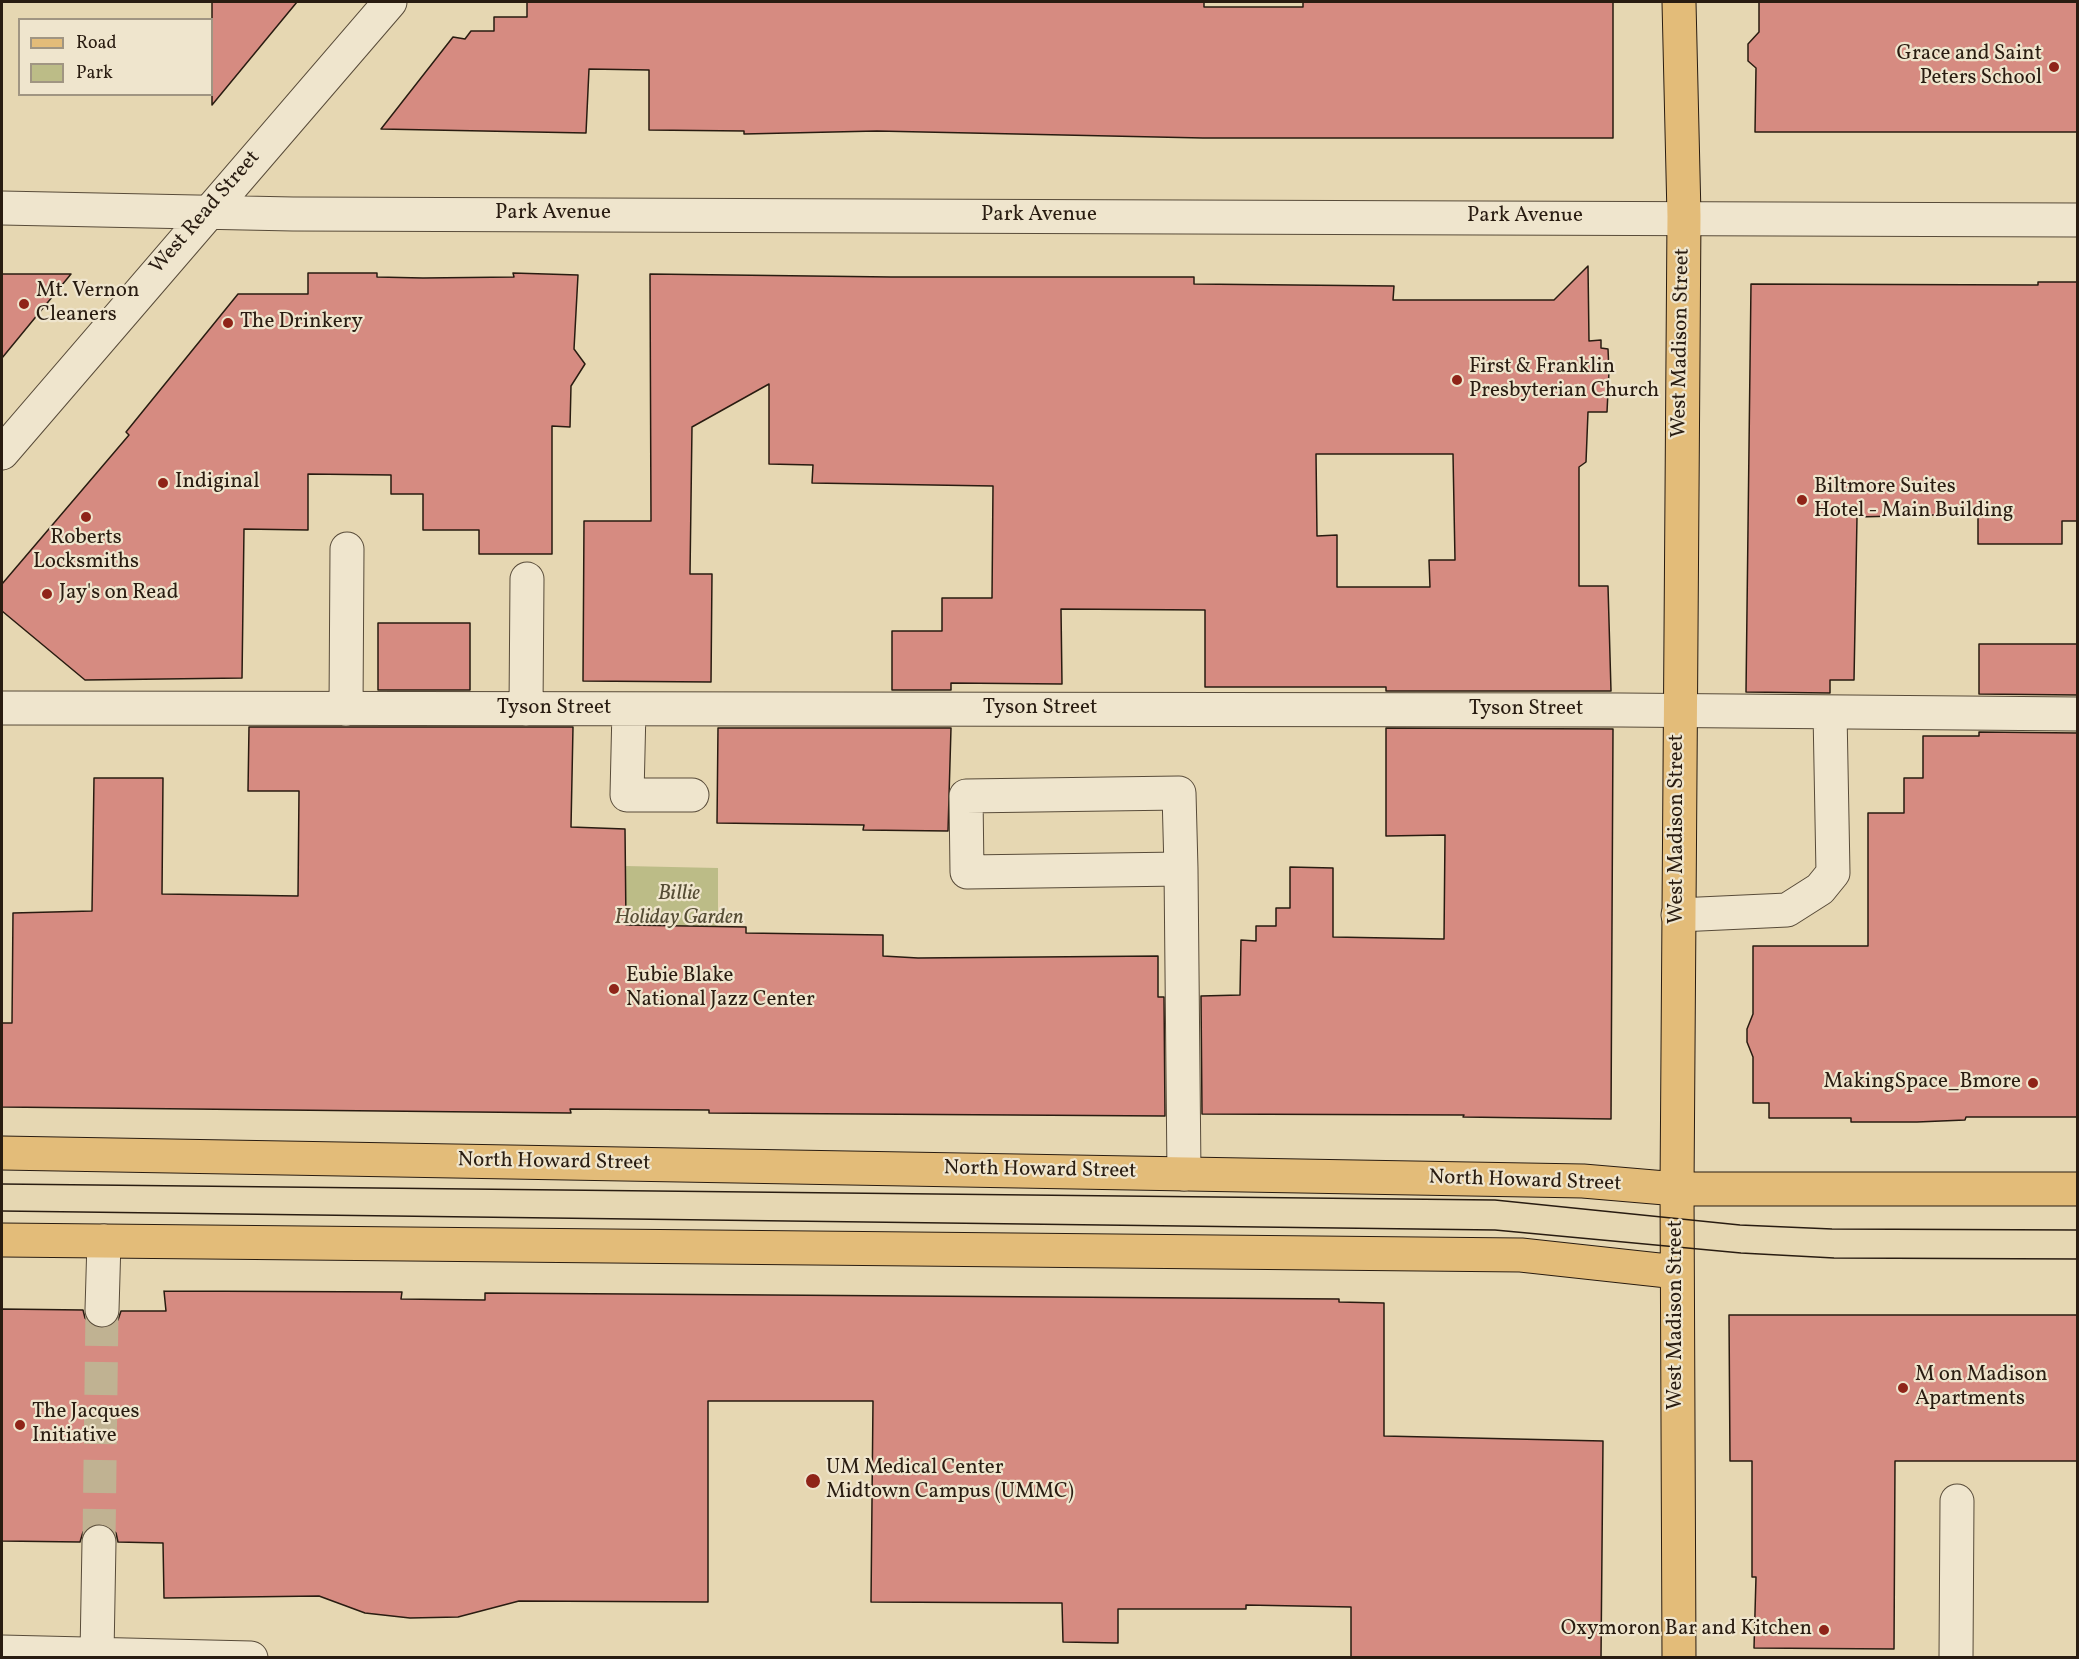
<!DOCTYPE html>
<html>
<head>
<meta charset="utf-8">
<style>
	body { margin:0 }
	#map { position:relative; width:2079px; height:1659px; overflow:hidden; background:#e6d7b2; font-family:Vollkorn,serif }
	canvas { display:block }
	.frame { position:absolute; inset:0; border:3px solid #291c11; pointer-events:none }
	.legend { position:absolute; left:18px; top:18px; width:195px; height:78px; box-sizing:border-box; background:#efe5cd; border:2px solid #a09582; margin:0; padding:8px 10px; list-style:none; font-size:18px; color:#291c11 }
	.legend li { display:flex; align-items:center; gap:12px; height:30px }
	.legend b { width:30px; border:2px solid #a09582 }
</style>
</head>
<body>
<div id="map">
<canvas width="2079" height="1659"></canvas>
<div class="frame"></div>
<ul class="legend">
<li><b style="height:8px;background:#e3bc79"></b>Road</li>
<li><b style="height:16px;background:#bcbc87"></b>Park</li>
</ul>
</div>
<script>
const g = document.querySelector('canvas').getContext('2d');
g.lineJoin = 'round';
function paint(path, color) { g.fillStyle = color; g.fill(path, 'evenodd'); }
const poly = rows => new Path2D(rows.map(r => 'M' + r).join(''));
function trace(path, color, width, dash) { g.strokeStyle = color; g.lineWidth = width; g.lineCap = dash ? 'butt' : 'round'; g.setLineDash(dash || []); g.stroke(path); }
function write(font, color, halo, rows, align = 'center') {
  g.font = font + ' Vollkorn,serif'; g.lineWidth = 4.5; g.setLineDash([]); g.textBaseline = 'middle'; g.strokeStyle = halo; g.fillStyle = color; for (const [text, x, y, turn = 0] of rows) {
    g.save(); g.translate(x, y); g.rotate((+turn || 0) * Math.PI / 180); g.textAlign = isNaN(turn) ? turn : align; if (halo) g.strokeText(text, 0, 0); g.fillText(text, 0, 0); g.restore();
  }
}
const green = poly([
	[625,866,718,868,718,1008,626,925]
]);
const building = poly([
	[212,2,297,2,212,105,212,2],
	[527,2,1204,2,1204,7,1303,7,1303,2,1613,2,1613,138,1203,138,877,131,744,134,744,131,649,130,649,70,589,69,586,133,381,129,453,37,465,39,471,31,494,31,494,17,527,17,527,2],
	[1759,2,2078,2,2078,132,1755,132,1756,68,1748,61,1748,44,1759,32,1759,2],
	[1588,266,1589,341,1601,340,1601,348,1608,349,1609,371,1607,412,1588,412,1586,462,1579,467,1579,586,1608,586,1611,691,1386,691,1386,687,1205,687,1205,610,1061,609,1062,684,951,683,951,690,892,690,892,631,942,631,942,598,992,598,993,486,812,483,813,465,769,464,769,384,692,427,690,574,712,574,711,682,583,681,584,521,651,521,650,274,891,277,1194,277,1194,284,1394,286,1393,300,1554,300,1588,266],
	[1316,454,1453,454,1455,560,1429,560,1430,587,1337,587,1337,535,1317,536,1316,454],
	[308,273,377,273,377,277,423,278,514,277,513,273,578,275,574,349,585,364,571,386,570,427,552,426,552,554,479,554,479,530,423,530,423,494,391,494,391,475,308,474,308,530,244,529,242,678,85,680,2,611,2,584,129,435,126,432,238,294,308,294,308,273],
	[2,274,71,274,2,358,2,274],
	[2038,282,2077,282,2077,521,2062,521,2062,544,1978,544,1978,514,1857,517,1854,680,1830,680,1830,693,1746,692,1751,284,2038,285,2038,282],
	[378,623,470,623,470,690,378,690,378,623],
	[1979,644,2078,644,2078,695,1979,694,1979,644],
	[249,727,573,727,571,827,625,829,626,925,746,927,746,933,883,935,883,956,918,958,1158,956,1158,997,1164,997,1165,1116,709,1113,709,1110,570,1109,571,1113,2,1107,2,1023,12,1023,13,913,92,911,94,778,163,778,162,894,298,896,299,791,248,791,249,727],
	[718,728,951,728,948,831,863,830,864,825,717,823,718,728],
	[1386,728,1613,729,1611,1119,1463,1117,1464,1115,1202,1114,1201,996,1240,995,1241,940,1256,941,1256,926,1276,926,1276,908,1290,908,1290,867,1333,868,1333,937,1444,939,1445,835,1386,836,1386,728],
	[1979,732,2078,733,2078,1117,1966,1117,1965,1120,1917,1122,1851,1122,1851,1118,1769,1118,1769,1103,1753,1103,1753,1057,1747,1042,1747,1029,1753,1014,1753,946,1868,946,1868,813,1904,813,1904,778,1923,778,1923,736,1979,736,1979,732],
	[164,1291,402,1292,401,1299,485,1300,485,1293,1339,1299,1339,1302,1384,1303,1384,1436,1603,1441,1601,1658,1351,1658,1351,1607,1246,1605,1246,1609,1118,1609,1118,1643,1063,1642,1062,1603,871,1602,873,1401,708,1401,708,1602,519,1601,458,1617,410,1618,365,1613,319,1596,164,1598,163,1543,118,1542,116,1533,109,1526,99,1523,90,1525,83,1532,80,1542,2,1541,2,1309,83,1310,85,1318,92,1326,102,1329,111,1326,118,1320,121,1311,166,1311,164,1291],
	[1729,1315,2078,1315,2078,1461,1895,1461,1894,1649,1754,1648,1756,1577,1752,1577,1752,1461,1730,1461,1729,1315]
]);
const minorTunnel = poly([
	[99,1542,102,1310]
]);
const minor = poly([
	[2,208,293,214,2078,220],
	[2,453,390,2],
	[2,708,1621,710,2078,714],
	[346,709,347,549],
	[526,709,527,579],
	[629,709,627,795,692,795],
	[1181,869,967,872,966,796,1179,793,1181,869,1184,1174],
	[1678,915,1787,910,1820,889,1833,873,1830,712],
	[102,1310,104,1241],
	[2,1652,251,1658],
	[97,1654,99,1542],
	[1956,1658,1957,1501]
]);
const major = poly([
	[1679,2,1684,216,1677,1189,1679,1658],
	[2,1153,1583,1181,1677,1189,2078,1189],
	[2,1240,1521,1255,1677,1272]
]);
const tram = poly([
	[2,1184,1495,1200,1740,1225,1832,1229,2078,1230],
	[2,1211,1495,1230,1741,1253,1834,1258,2078,1259]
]);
const markers = [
	[2054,67,6,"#8f2418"],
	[24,304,6,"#8f2418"],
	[228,323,6,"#8f2418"],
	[1457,380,6,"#8f2418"],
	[163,483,6,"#8f2418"],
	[1802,500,6,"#8f2418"],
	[86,517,6,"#8f2418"],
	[47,594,6,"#8f2418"],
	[614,989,6,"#8f2418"],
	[2033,1083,6,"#8f2418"],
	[1903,1388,6,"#8f2418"],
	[20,1425,6,"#8f2418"],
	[813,1481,8,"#8f2418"],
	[1824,1630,6,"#8f2418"]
];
const poiNames = [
	["Grace and Saint",2042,55,"right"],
	["Peters School",2042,79,"right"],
	["Mt. Vernon",36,292],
	["Cleaners",36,316],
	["The Drinkery",240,323],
	["First & Franklin",1469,368],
	["Presbyterian Church",1469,392],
	["Indiginal",175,483],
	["Biltmore Suites",1814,488],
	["Hotel - Main Building",1814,512],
	["Roberts",86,539,"center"],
	["Locksmiths",86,563,"center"],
	["Jay's on Read",59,594],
	["Eubie Blake",626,977],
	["National Jazz Center",626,1001],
	["MakingSpace_Bmore",2021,1083,"right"],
	["M on Madison",1915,1376],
	["Apartments",1915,1400],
	["The Jacques",32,1413],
	["Initiative",32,1437],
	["UM Medical Center",826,1469],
	["Midtown Campus (UMMC)",826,1493],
	["Oxymoron Bar and Kitchen",1812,1630,"right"]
];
const streetNames = [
	["West Read Street",206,213,-49],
	["Park Avenue",553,214],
	["Park Avenue",1039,216],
	["Park Avenue",1525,217],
	["West Madison Street",1682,343,-89],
	["Tyson Street",554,709],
	["Tyson Street",1040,709],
	["Tyson Street",1526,710],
	["West Madison Street",1678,829,-90],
	["North Howard Street",554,1163,1],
	["North Howard Street",1040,1171,1],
	["North Howard Street",1525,1182,2],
	["West Madison Street",1677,1315,-90]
];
const parkNames = [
	["Billie",679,895],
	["Holiday Garden",679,919]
];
paint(green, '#bcbc87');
paint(building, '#d68b81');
trace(building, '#291c11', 1.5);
trace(minorTunnel, '#c0b292', 33, [33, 16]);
trace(minor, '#584b39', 35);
trace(major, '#291c11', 35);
trace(minor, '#efe5cd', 33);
trace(major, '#e3bc79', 33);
trace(tram, '#291c11', 1.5);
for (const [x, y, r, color] of markers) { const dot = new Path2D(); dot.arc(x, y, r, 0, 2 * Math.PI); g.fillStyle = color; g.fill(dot); trace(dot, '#efe5cd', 2); }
write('21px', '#291c11', '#efe5cd', poiNames, 'left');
write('21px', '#291c11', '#efe5cd', streetNames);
write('italic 21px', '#554c34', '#efe5cd', parkNames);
</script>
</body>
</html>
